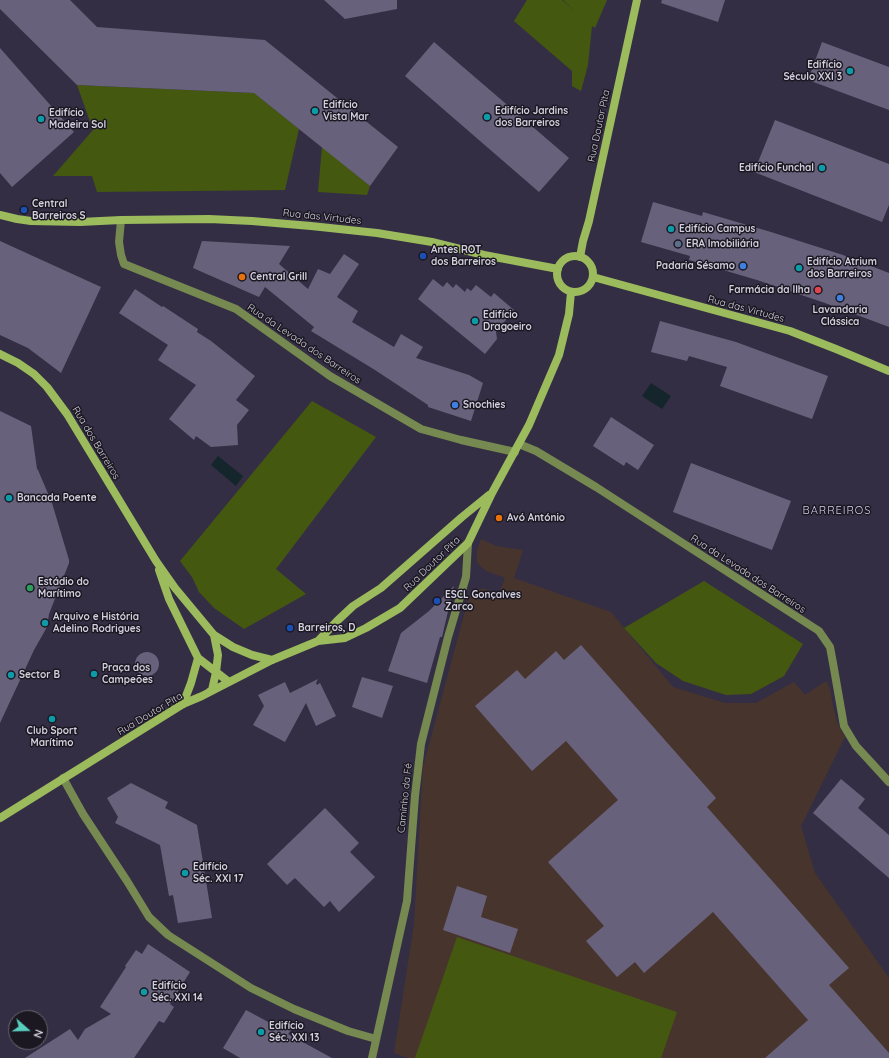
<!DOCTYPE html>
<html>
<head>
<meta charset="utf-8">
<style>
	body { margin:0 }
	#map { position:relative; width:889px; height:1058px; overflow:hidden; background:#342e44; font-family:Quicksand,sans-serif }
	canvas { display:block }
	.north { position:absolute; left:8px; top:1010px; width:40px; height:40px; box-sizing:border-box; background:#1b1822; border:1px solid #65626d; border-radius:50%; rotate:110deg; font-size:11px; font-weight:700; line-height:16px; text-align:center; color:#d3d0de }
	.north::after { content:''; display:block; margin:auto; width:14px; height:18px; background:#58cebf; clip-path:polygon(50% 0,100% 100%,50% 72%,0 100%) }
</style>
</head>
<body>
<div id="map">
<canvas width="889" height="1058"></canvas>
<div class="north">N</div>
</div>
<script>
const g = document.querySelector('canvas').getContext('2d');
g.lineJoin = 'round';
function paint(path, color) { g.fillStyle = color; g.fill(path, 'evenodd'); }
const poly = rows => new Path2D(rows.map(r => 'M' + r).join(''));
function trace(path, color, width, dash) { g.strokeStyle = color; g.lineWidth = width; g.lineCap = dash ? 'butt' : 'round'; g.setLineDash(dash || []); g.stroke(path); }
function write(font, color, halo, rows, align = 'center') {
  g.font = font + ' Quicksand,sans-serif'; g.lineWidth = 3; g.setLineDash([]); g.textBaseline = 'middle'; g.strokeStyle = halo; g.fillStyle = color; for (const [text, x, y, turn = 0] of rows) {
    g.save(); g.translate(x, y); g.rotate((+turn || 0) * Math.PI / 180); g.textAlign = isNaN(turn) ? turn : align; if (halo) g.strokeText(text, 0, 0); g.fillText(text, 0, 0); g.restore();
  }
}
const education = poly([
	[481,539,496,546,523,550,514,578,611,612,673,687,725,703,756,703,794,682,805,695,826,681,830,688,833,706,837,722,845,737,801,826,815,873,889,978,889,1058,408,1058,394,1053,414,924,423,767,468,600,471,592,477,589,485,589,499,593,505,578,486,571,477,563,477,550]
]);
const green = poly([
	[527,0,562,0,576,12,563,0,607,0,595,28,592,26,588,65,581,91,572,86,572,71,514,21],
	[77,85,254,93,299,129,285,190,97,192,92,176,53,176,93,130],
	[322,147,370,186,367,195,318,192],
	[312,401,376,437,276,569,306,594,244,629,214,608,199,592,192,577,180,561],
	[704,581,803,644,784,676,751,694,726,695,683,681,656,663,624,628],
	[457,937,677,1012,661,1058,415,1058]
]);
const water = poly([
	[651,383,671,396,662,409,642,396],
	[218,456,243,476,236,486,211,465]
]);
const building = poly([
	[0,0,70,0,97,27,265,40,398,147,370,186,254,93,77,85,0,9],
	[324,0,397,0,397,9,345,19],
	[662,0,725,0,718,22,661,3],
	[434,42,569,158,539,192,405,76],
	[822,42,889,67,889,110,808,80],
	[0,48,74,132,12,187,0,173],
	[775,120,889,164,889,205,882,222,754,172],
	[653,202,702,216,703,212,771,232,843,255,889,273,889,327,825,303,757,280,689,260,690,256,641,242],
	[0,241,101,287,61,373,28,348,0,335],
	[202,241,290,246,279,264,308,289,318,269,330,274,344,254,359,264,337,297,358,311,352,322,394,347,401,334,423,347,416,358,469,375,483,383,471,421,428,407,428,405,375,370,311,331,314,327,265,287,259,297,193,268],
	[433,279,443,287,447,282,453,288,456,284,465,292,467,288,471,291,476,285,491,297,494,293,514,310,496,332,497,339,485,354,418,299],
	[135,289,162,307,163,306,198,329,197,332,211,341,255,376,236,400,249,410,237,425,238,445,211,447,196,436,194,440,169,419,196,385,158,360,168,345,119,313],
	[660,321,736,342,828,376,812,419,720,386,727,367,689,356,687,361,651,352],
	[0,411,31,426,37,469,38,470,52,503,69,560,69,563,49,614,47,627,34,650,0,723],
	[611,417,654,445,638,470,626,462,624,466,593,446],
	[691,463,791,501,772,550,673,512],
	[454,586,442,637,440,637,427,683,388,671,401,633,429,611],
	[581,645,716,798,707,807,849,968,829,985,889,1053,889,1058,765,1058,808,1020,713,912,644,973,635,962,617,977,586,941,604,926,548,862,618,800,566,741,532,771,475,706,517,670,525,679,556,651,564,660],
	'135 664a12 12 0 1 1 24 0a12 12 0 1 1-24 0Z',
	[362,677,393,686,382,718,352,707],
	[318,679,316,683,317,685,320,683,336,716,316,726,306,703,285,742,253,725,264,706,258,695,285,682,290,693],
	[841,779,865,799,858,808,889,835,889,878,813,813],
	[131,783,168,802,165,808,197,825,212,918,178,923,173,895,169,896,160,845,115,823,118,817,107,798],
	[325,808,359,843,350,852,375,877,339,912,330,901,324,907,295,878,287,885,267,864],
	[457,886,487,896,481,917,518,929,510,953,443,930],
	[148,944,190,972,170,1004,174,1007,164,1023,159,1021,134,1058,25,1058,70,1029,78,1040,85,1029,111,1014,100,1007,126,967,125,966,136,950,142,954],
	[246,1010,272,1024,274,1020,291,1030,288,1034,332,1058,240,1058,223,1048]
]);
const street = poly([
	[121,220,119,242,121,255,124,264,236,309,330,376,421,429,461,440,515,452],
	[519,444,536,451,596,487,819,631,830,647,833,663,844,726,856,746,889,782],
	[63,778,83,814,127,881,149,917,168,935,251,988,294,1009,348,1031,376,1039],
	[372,1058,407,901,415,796,421,744,448,637,466,577,468,543]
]);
const secondary = poly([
	[0,215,17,219,31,221,80,222,121,220,209,219,252,221,311,226,377,233,432,242,484,255,558,269],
	'557 274a18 18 0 1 1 36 0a18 18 0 1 1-36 0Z',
	[580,257,583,241,589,221,637,0],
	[593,277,790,331,836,349,889,371],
	[0,354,18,363,34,374,47,387,67,414,156,561,175,588,214,635,233,647,252,655,272,660],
	[159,570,169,599,198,658,229,682],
	[318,641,337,621,353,606,381,588,462,517,489,495],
	[209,692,212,690,216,672,218,655,214,635],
	[183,704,191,683,198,658],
	[0,818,183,704,202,696,272,660,318,641,345,638,366,628,400,608,468,543,492,493,529,425,559,355,569,314,571,292]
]);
const markers = [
	[850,71,4,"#0f9aa8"],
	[315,111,4,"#0f9aa8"],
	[487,117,4,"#0f9aa8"],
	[41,119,4,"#0f9aa8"],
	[822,168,4,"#0f9aa8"],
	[24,210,4,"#1a4fb4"],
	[671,229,4,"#0f9aa8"],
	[678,244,4,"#5c6f8a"],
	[423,256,4,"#1a4fb4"],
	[743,266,4,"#3f7fe0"],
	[799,268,4,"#0f9aa8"],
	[242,277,4,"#e8710a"],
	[818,290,4,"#e0444e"],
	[840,298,4,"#3f7fe0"],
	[475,321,4,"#0f9aa8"],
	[455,405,4,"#3f7fe0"],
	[9,498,4,"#0f9aa8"],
	[499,518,4,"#e8710a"],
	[30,588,4,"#2e9e5b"],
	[437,601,4,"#1a4fb4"],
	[45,623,4,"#0f9aa8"],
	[290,628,4,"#1a4fb4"],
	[94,674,4,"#0f9aa8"],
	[11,675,4,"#0f9aa8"],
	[52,719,4,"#0f9aa8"],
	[185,873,4,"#0f9aa8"],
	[144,992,4,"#0f9aa8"],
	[261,1032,4,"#0f9aa8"]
];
const poiNames = [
	["Edifício",842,65,"right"],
	["Século XXI 3",842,77,"right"],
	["Edifício",323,105],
	["Vista Mar",323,117],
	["Edifício Jardins",495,111],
	["dos Barreiros",495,123],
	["Edifício",49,113],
	["Madeira Sol",49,125],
	["Edifício Funchal",814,168,"right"],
	["Central",32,204],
	["Barreiros S",32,216],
	["Edifício Campus",679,229],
	["ERA Imobiliária",686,244],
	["Antes ROT",431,250],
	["dos Barreiros",431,262],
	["Edifício Atrium",807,262],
	["dos Barreiros",807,274],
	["Padaria Sésamo",735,266,"right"],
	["Central Grill",250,277],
	["Farmácia da Ilha",810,290,"right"],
	["Lavandaria",840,310,"center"],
	["Clássica",840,322,"center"],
	["Edifício",483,315],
	["Dragoeiro",483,327],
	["Snochies",463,405],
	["Bancada Poente",17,498],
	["Avó António",507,518],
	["Estádio do",38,582],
	["Marítimo",38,594],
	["ESCL Gonçalves",445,595],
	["Zarco",445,607],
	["Arquivo e História",53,617],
	["Adelino Rodrigues",53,629],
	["Barreiros, D",298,628],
	["Praça dos",102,668],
	["Campeões",102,680],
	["Sector B",19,675],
	["Club Sport",52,731,"center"],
	["Marítimo",52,743,"center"],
	["Edifício",193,867],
	["Séc. XXI 17",193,879],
	["Edifício",152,986],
	["Séc. XXI 14",152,998],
	["Edifício",269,1026],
	["Séc. XXI 13",269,1038]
];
const streetNames = [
	["Rua Doutor Pita",599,126,-78],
	["Rua das Virtudes",322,217,6],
	["Rua das Virtudes",746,309,15],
	["Rua da Levada dos Barreiros",304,344,34],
	["Rua dos Barreiros",96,443,59],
	["Rua Doutor Pita",432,564,-44],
	["Rua da Levada dos Barreiros",748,574,33],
	["Rua Doutor Pita",150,714,-31],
	["Caminho da Fé",405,798,-84]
];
const neighbourhoodNames = [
	["BARREIROS",837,511]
];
paint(education, '#47352d');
paint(green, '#45580f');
paint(water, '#14252b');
paint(building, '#68617b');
trace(street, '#758950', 8);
trace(secondary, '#9bbb5d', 8);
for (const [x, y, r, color] of markers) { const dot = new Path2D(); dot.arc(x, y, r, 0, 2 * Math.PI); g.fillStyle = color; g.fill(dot); trace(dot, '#1b1822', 1.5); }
write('bold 10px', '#d3d0de', '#1b1822', poiNames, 'left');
write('10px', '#d3d0de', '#1b1822', streetNames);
g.letterSpacing = '1px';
write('11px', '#d2cae8', '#1b1822', neighbourhoodNames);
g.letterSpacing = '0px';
</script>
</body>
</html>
